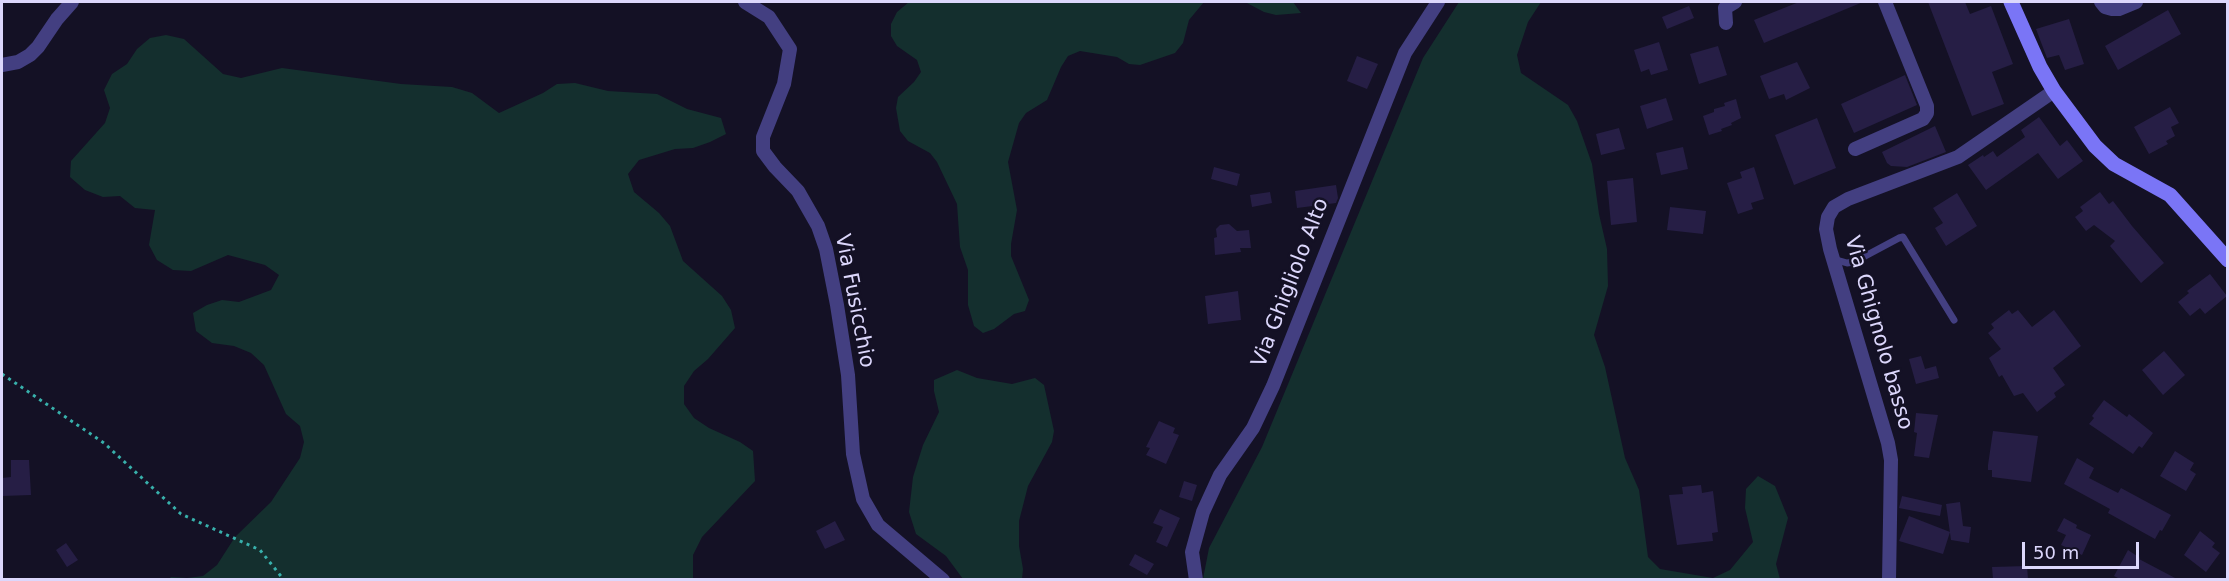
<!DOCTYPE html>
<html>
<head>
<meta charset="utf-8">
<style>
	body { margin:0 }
	#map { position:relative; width:2229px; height:581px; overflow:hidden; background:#141125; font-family:"DejaVu Sans",sans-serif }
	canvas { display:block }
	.frame { position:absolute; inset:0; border:3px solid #dcd7fc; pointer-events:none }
	.scale { position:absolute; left:2022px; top:542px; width:117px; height:27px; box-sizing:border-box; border:3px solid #dcd7fc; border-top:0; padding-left:8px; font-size:18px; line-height:21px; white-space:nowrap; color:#dcd7fc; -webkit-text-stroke:4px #141125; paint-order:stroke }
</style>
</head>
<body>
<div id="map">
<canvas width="2229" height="581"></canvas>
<div class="frame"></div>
<div class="scale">50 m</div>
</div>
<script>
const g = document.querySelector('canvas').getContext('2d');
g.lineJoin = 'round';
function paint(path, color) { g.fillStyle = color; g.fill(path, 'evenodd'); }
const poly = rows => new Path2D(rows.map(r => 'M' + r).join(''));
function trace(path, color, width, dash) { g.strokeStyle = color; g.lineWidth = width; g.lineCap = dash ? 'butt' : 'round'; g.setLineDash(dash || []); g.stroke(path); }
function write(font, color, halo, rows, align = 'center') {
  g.font = font + ' "DejaVu Sans",sans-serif'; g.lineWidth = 5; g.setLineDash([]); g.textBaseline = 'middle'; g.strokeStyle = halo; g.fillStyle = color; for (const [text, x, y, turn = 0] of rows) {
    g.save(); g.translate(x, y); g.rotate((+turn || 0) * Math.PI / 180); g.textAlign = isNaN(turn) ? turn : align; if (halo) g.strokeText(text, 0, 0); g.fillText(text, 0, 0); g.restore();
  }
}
const green = poly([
	[909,2,1204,2,1189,20,1183,43,1175,53,1140,65,1129,64,1117,57,1080,51,1068,56,1061,67,1047,100,1026,113,1019,123,1008,162,1017,210,1011,244,1011,256,1029,300,1025,311,1014,314,994,329,983,333,974,326,968,305,968,270,960,247,957,204,937,162,930,153,908,141,900,131,896,108,898,97,914,82,921,72,917,60,897,46,891,36,891,24,897,12],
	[1245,2,1293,2,1301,13,1276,15,1264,12],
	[1459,2,1541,2,1528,22,1517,55,1521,73,1568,105,1577,121,1592,164,1599,214,1607,249,1608,286,1594,335,1605,367,1625,458,1639,490,1648,557,1660,569,1713,578,1730,570,1753,542,1745,508,1746,489,1758,476,1775,486,1788,518,1776,564,1780,579,1203,579,1209,548,1262,447,1423,58],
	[166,35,184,39,223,74,241,78,282,68,401,84,452,87,472,93,499,113,543,93,557,84,575,83,608,91,657,94,687,109,721,118,726,134,710,142,693,148,675,149,639,160,628,174,634,192,659,213,670,226,683,261,722,296,731,310,735,328,708,359,694,371,684,386,684,404,694,418,709,428,740,442,753,451,755,481,702,537,693,555,693,579,169,579,171,577,187,578,203,576,217,565,235,537,271,502,300,458,304,442,300,426,286,414,264,365,251,353,234,346,212,343,196,331,193,313,207,305,222,300,239,302,271,290,279,275,265,265,228,255,191,271,173,270,157,260,149,245,155,210,135,208,120,196,103,197,85,190,70,177,71,161,105,123,110,108,104,90,112,74,127,64,137,49,150,38],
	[957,370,977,378,1012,384,1035,378,1044,385,1054,431,1052,442,1028,486,1019,521,1019,546,1023,569,1022,579,963,579,946,556,916,534,909,512,913,477,923,445,939,412,934,391,934,380]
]);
const building = poly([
	[1799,2,1863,2,1764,43,1754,20],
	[1928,2,1965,2,1970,14,1991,6,2013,64,1992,72,2004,104,1972,116],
	[1689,6,1694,18,1667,29,1662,17],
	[2168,10,2181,34,2118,70,2105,46],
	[2069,19,2084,64,2065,70,2059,55,2047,58,2036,29],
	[1659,42,1668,70,1651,75,1649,69,1641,72,1634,50],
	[1718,46,1727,75,1699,84,1690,54],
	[1357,56,1378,64,1367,89,1347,81],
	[1797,62,1810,88,1786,100,1784,94,1769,99,1760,76],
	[1905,75,1917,105,1854,133,1841,104],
	[1666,98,1673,120,1647,129,1640,106],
	[1736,99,1741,118,1731,123,1732,125,1721,129,1722,131,1709,135,1703,116,1714,112,1714,109,1725,106,1724,103],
	[2170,107,2179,123,2171,127,2175,136,2166,141,2168,144,2149,154,2134,127],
	[2039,117,2060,146,2067,140,2083,161,2058,179,2038,153,1986,190,1968,165,1983,155,1984,157,1993,151,1997,157,2025,137,2021,130],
	[1817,118,1836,168,1794,185,1775,135],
	[1935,126,1946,152,1907,167,1891,166,1887,163,1882,152],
	[1619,128,1625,149,1601,155,1596,134],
	[1683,147,1688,169,1661,175,1656,153],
	[1214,167,1240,174,1237,186,1211,179],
	[1754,167,1764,199,1751,203,1753,209,1738,214,1727,183,1742,178,1740,172],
	[1633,178,1637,222,1611,225,1607,181],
	[1336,185,1338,198,1336,203,1297,208,1295,191],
	[1270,192,1272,203,1252,207,1250,195],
	[2100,192,2109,204,2113,201,2132,226,2164,263,2141,283,2110,246,2115,241,2094,225,2086,231,2075,217,2083,211,2080,207],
	[1957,193,1977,226,1946,246,1935,228,1943,223,1933,208],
	[1670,207,1706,211,1703,234,1667,230],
	[1229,224,1237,231,1249,230,1251,248,1240,248,1241,252,1215,255,1214,238,1217,237,1216,229,1220,225],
	[2210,274,2227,296,2205,314,2200,308,2190,316,2178,302,2189,293,2187,291],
	[1238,291,1241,320,1208,324,1205,296],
	[2009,310,2012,314,2018,310,2032,327,2054,310,2081,346,2053,368,2065,385,2054,393,2056,397,2037,412,2023,393,2014,396,2002,375,1999,377,1989,358,2001,349,1988,333,1994,328,1991,324],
	[2164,351,2185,375,2163,395,2142,370],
	[1921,356,1925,369,1936,366,1939,378,1916,384,1909,359],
	[2104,400,2127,417,2129,414,2153,433,2142,448,2139,446,2133,454,2089,424,2094,418,2092,416],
	[1916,413,1938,415,1929,458,1914,456,1917,433,1914,432],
	[1159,421,1175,428,1173,433,1179,435,1166,464,1146,455,1150,448,1146,447],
	[1993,431,2038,436,2031,482,1992,477,1992,470,1988,470,1988,465],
	[2175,451,2194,463,2190,470,2196,474,2186,491,2160,476],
	[2077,458,2094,468,2089,478,2118,493,2121,488,2171,515,2162,531,2160,530,2155,539,2108,513,2110,509,2064,484],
	[11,460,29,460,31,495,2,496,2,478,11,477],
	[1184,481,1197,485,1192,501,1179,497],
	[1701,485,1702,493,1713,491,1718,532,1712,533,1713,541,1677,545,1669,495,1683,494,1682,487],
	[1902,496,1942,505,1940,516,1899,508],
	[1960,502,1963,526,1971,527,1969,543,1951,540,1946,504],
	[1160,509,1180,518,1167,547,1156,542,1163,527,1153,523],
	[1909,516,1950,532,1943,554,1899,541],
	[2064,518,2077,525,2076,528,2091,535,2082,555,2061,545,2066,535,2057,531],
	[835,521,845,540,825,549,816,531],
	[2200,531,2215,543,2212,547,2220,553,2206,572,2184,555],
	[66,543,78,560,67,567,56,550],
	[2128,550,2140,558,2139,559,2177,579,2120,579,2114,576],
	[1135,554,1154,564,1147,575,1129,565],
	[2027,566,2028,579,1993,579,1992,567]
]);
const path = poly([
	[2,374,104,443,181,514,260,550,284,580]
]);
const lane = poly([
	[1833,259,1847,263,1854,262,1899,238,1903,237,1954,320]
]);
const street = poly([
	[745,2,769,17,790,49,784,84,763,137,763,151,775,167,798,191,818,226,826,249,837,305,848,375,853,454,863,499,878,525,943,580],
	[2101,2,2105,7,2112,9,2119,9,2136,2],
	[1726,23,1725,8,1735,2],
	[2,65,18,62,30,55,38,47,57,19,72,2],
	[1855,149,1923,119,1927,113,1927,106,1885,2],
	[1196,580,1192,552,1203,512,1220,475,1253,428,1273,386,1405,53,1438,2],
	[1889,580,1891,460,1888,443,1830,249,1826,229,1828,217,1834,207,1848,199,1958,157,2054,91]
]);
const secondary = poly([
	[2011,2,2040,67,2054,91,2095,146,2114,164,2170,195,2228,260]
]);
const streetNames = [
	["Via Ghigliolo Alto",1291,283,-69],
	["Via Fusicchio",854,301,79],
	["Via Ghignolo basso",1878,333,74]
];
paint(green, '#142f2e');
paint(building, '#261e45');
trace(path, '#38b0ab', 3, [3, 4.5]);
trace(lane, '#433f81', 7);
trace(street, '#433f81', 14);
trace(secondary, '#7a75f6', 15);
write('21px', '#dcd7fc', '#141125', streetNames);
</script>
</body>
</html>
